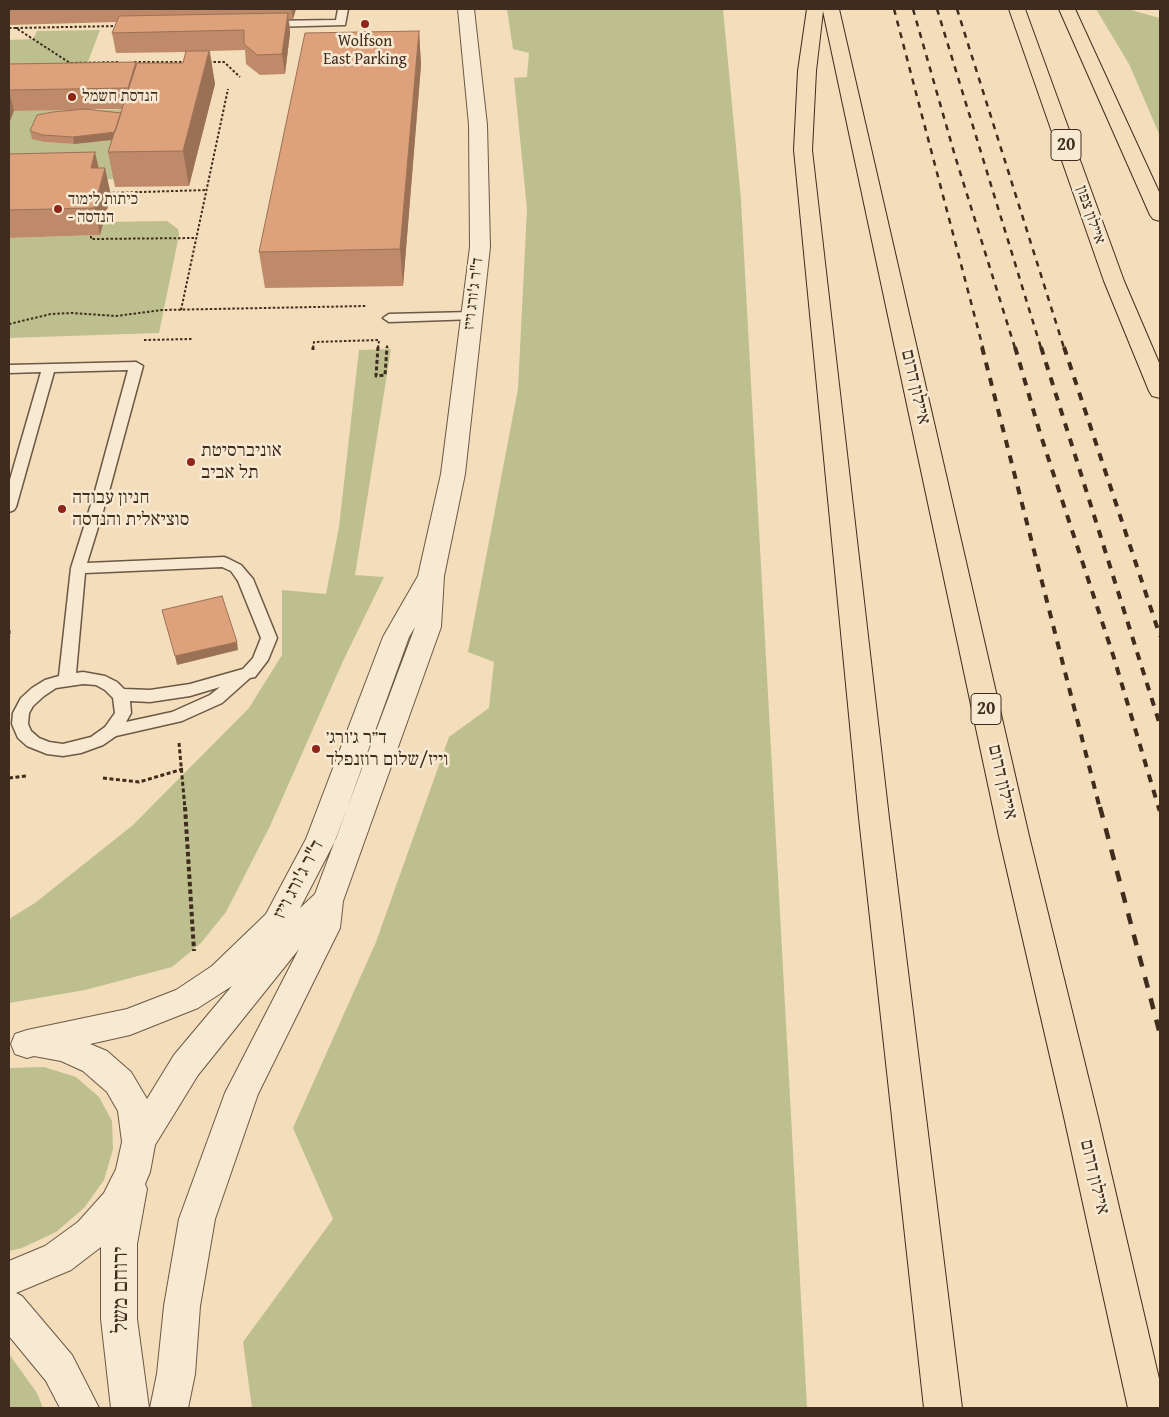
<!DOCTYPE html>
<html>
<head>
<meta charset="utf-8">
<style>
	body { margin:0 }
	#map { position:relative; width:1169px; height:1417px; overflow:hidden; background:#f3ddba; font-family:"Gentium Book Plus",serif }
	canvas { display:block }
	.frame { position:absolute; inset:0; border:10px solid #3f2c1d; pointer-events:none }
</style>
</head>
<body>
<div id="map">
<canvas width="1169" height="1417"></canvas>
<div class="frame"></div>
</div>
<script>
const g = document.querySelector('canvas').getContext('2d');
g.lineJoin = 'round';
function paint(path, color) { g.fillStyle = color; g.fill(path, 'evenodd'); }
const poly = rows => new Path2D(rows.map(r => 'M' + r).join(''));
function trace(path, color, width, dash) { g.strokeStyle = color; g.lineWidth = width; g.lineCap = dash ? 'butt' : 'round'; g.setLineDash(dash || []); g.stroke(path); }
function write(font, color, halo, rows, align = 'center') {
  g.font = font + ' "Gentium Book Plus","Frank Ruhl Libre",serif'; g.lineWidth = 5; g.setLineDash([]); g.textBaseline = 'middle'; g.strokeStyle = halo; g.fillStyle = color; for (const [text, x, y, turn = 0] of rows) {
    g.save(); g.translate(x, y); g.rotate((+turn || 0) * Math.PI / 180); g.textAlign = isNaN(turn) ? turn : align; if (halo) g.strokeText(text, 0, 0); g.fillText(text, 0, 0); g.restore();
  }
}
const green = poly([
	[507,9,723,9,741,200,807,1408,252,1408,243,1342,333,1219,293,1128,376,942,449,737,489,708,494,662,468,652,518,389,527,209,514,78,527,77,529,53,513,49],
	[1096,9,1127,9,1160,18,1160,136,1129,64],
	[100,30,86,67,9,69,9,40,33,39,37,31],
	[139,109,32,138,44,142,74,144,130,138,118,179,9,182,9,124,14,111],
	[167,221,178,229,179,235,159,333,9,338,9,238,99,235,103,222],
	[391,349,355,575,384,577,343,661,270,826,226,912,201,943,172,967,85,990,9,1003,9,919,35,903,133,825,249,708,282,655,282,590,326,594,339,527,359,350],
	[44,1067,76,1077,99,1097,112,1121,113,1149,104,1180,84,1208,56,1232,22,1248,9,1251,9,1068],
	[9,1354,37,1393,43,1408,9,1408]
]);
const pathFar2 = poly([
	[9,28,16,28,70,63,120,62],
	[16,28,117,26],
	[134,62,185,62],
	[209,62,224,62,240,77],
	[108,193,207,190],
	[91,236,91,239,196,238],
	[181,310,228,89],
	[9,324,51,314,72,313,116,316,162,310,366,306],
	[144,340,193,339],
	[313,348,314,342,379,340,378,348],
	[387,348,387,344]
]);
const pathFar1 = poly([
	[378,347,376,376,385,375,387,347],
	[313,350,313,347],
	[9,630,9,637],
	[179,743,185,809],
	[9,778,26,776],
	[103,778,139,782,183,769]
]);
const path = poly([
	[185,807,194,951]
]);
const service = poly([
	[338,9,348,9,345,25,268,27,263,24,268,21,336,20,338,9],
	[471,312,477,316,475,319,389,322,383,318,389,314,471,312],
	[136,362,143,366,108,495,87,563,224,557,229,559,241,565,253,579,277,638,268,660,255,677,250,678,222,703,182,721,116,736,103,745,81,753,63,756,47,754,27,746,18,738,12,724,13,713,21,698,32,688,45,680,59,676,71,568,94,495,128,370,54,372,16,507,14,510,9,512,9,483,41,372,9,373,9,365,136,362],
	[222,567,231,571,238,581,261,638,253,658,243,669,190,684,150,690,124,689,117,682,105,676,83,672,76,673,85,573,222,567],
	[83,684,96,685,105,690,113,698,115,713,105,727,91,737,63,744,49,742,39,738,31,731,28,724,29,713,33,706,44,696,56,688,83,684],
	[220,687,210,695,172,712,126,722,131,713,130,701,150,702,190,696,220,687]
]);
const tertiary = poly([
	[458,9,474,9,487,125,490,247,465,474,444,576,441,627,343,901,340,928,258,1094,215,1219,200,1306,195,1374,188,1408,150,1408,157,1374,164,1306,179,1219,225,1093,299,949,198,1075,155,1145,150,1172,145,1184,147,1189,137,1244,137,1319,149,1408,111,1408,101,1319,101,1247,71,1270,16,1293,22,1296,72,1355,99,1408,60,1408,46,1381,9,1336,9,1261,45,1246,78,1222,104,1193,116,1169,122,1142,118,1111,107,1092,83,1071,61,1061,34,1056,27,1058,15,1054,11,1044,15,1034,27,1030,127,1009,176,990,212,966,266,914,306,839,383,637,418,576,441,474,470,247,469,125,458,9],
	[415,627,315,894,300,908,336,839,409,637,415,627],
	[232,986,174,1055,147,1099,131,1072,107,1051,90,1044,130,1035,198,1008,232,986]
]);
const motorway = poly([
	[807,9,839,9,1029,836,1098,1117,1160,1383,1160,1408,1128,1408,1064,1117,999,836,823,11,816,71,812,150,889,818,962,1408,924,1408,859,818,794,150,798,71,807,9],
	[1009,9,1025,9,1124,281,1160,365,1160,398,1152,396,1149,391,1104,281,1009,9],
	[1059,9,1075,9,1160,194,1160,221,1153,219,1150,215,1059,9]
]);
const railFar2 = poly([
	[894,9,983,348],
	[913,9,955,156,1015,348],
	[937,9,1041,348],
	[957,9,1064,348]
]);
const railFar1 = poly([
	[982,347,1100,809],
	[1015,347,1040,433,1114,658,1159,809],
	[1041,347,1160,725],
	[1064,347,1160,636]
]);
const rail = poly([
	[1100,807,1160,1034],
	[1159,807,1160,811]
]);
const wall = poly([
	[9,9,296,9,293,19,289,19,290,33,285,74,260,75,246,64,245,50,210,51,215,84,189,186,115,187,108,152,112,140,74,144,44,142,32,139,30,131,80,110,14,111,9,124,9,64,136,62,137,65,183,63,186,52,116,53,112,33,117,22,9,25],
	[89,109,122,109,121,113],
	[419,31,421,65,403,286,265,288,259,252],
	[9,154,99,168,111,195,100,235,9,238]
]);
const shadedWall = poly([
	[291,9,296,9,293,19],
	[288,13,290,33,285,74,282,54],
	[419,31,421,65,403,286,400,249],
	[209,51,215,84,189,186,183,151],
	[136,62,140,83,132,109,128,88],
	[9,90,14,111,9,124],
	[129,131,130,138,74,144,73,137],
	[95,152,101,179,91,168],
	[105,168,111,195,100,235,94,208],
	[237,642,238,650,177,665,175,656]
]);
const building = poly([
	[288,13,282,54,257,55,244,44,244,30,112,33,119,16,288,13],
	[419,31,400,249,259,252,305,33,419,31],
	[186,51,209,51,183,151,108,152,137,63,183,63,186,51],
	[136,62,128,88,9,90,9,92,9,64,136,62],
	[85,109,121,113,115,132,73,137,43,135,30,131,37,115,53,112,85,109],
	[95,152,91,168,105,168,94,208,9,210,9,154,95,152],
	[222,596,237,642,175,656,162,610,222,596]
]);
const markers = [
	[365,24,5,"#8f2418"],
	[72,97,5,"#8f2418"],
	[58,209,5,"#8f2418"],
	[191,462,5,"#8f2418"],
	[62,509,5,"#8f2418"],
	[316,749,5,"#8f2418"]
];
const farPoinames = [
	["Wolfson",365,42,"center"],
	["East Parking",365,60,"center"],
	["הנדסת חשמל",82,97],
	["כיתות לימוד",68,200],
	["- הנדסה",68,218]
];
const farStreetnames = [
	["איילון צפון",1090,215,71],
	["ד\"ר ג'ורג וייז",474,294,-83]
];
const shields = [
	[1066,145,30],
	[986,709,30]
];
const shieldNames = [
	["20",1066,145],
	["20",986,709]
];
const streetNames = [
	["איילון דרום",915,387,77],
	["איילון דרום",1002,782,77],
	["ד\"ר ג'ורג וייז",299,880,-62],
	["איילון דרום",1094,1177,77]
];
const poiNames = [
	["אוניברסיטת",201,451],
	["תל אביב",201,473],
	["חניון עבודה",72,498],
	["סוציאלית והנדסה",72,520],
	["ד״ר ג׳ורג׳",326,738],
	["וייז/שלום רוזנפלד",326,760]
];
const nearStreetnames = [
	["ירוחם משל",121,1290,-90]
];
paint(green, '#bdc08e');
trace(service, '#6c5844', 3);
trace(tertiary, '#6c5844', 2);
trace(motorway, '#3f2c1d', 2);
trace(pathFar2, '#3f2c1d', 2, [2.5, 2]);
trace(pathFar1, '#3f2c1d', 3, [4, 2.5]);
trace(path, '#3f2c1d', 4, [4.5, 3]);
paint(service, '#f7e9d2');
paint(tertiary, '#f7e9d2');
paint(motorway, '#f3ddba');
trace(railFar2, '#3f2c1d', 2.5, [6, 6]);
trace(railFar1, '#3f2c1d', 4, [8, 8]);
trace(rail, '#3f2c1d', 4.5, [11, 11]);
paint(wall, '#be8a6a');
paint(shadedWall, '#9b7156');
paint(building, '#dda17b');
trace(building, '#9b7156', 1);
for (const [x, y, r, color] of markers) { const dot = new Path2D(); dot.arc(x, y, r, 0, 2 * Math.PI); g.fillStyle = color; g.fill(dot); trace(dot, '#f7e9d2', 2); }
write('16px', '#3f2c1d', '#f7e9d2', farPoinames, 'left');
write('16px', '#3f2c1d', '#f7e9d2', farStreetnames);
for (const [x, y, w] of shields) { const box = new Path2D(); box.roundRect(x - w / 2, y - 15.5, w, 31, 4); g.fillStyle = '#f7e9d2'; g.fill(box); trace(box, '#3f2c1d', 1); }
write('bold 18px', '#3f2c1d', null, shieldNames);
write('19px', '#3f2c1d', '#f7e9d2', streetNames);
write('19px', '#3f2c1d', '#f7e9d2', poiNames, 'left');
write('22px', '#3f2c1d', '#f7e9d2', nearStreetnames);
</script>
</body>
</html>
